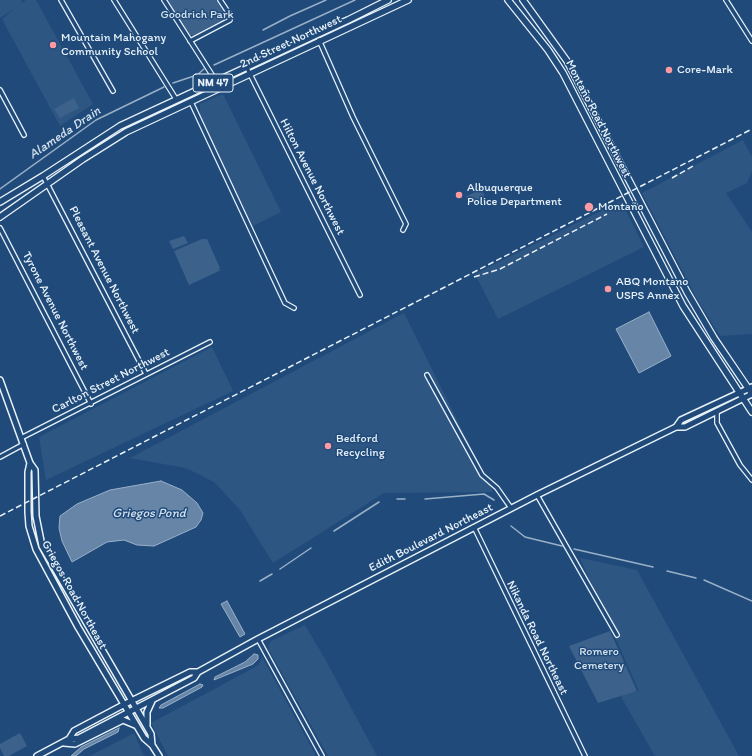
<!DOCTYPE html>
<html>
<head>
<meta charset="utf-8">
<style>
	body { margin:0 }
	canvas { display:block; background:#1f4a7a }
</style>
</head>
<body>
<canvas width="752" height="756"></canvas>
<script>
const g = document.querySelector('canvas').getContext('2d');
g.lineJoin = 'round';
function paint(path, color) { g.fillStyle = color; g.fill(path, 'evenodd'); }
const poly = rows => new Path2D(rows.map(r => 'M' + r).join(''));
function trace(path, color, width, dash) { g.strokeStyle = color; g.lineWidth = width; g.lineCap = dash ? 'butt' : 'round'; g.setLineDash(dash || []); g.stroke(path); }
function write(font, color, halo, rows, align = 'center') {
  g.font = font + ' Itim,sans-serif'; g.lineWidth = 3; g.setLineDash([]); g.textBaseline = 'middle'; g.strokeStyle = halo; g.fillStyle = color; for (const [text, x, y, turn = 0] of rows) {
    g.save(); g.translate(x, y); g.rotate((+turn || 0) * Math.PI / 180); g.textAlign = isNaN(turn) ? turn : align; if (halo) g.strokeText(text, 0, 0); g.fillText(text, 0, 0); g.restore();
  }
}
const built = poly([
	[0,0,21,0,22,3,26,0,36,0,93,104,60,126,2,19,14,9,0,18],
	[223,94,281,212,253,226,200,118,200,104],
	[743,140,752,157,752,171,747,183,726,193,752,232,752,334,720,336,697,299,642,193],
	[621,201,644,247,498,319,475,274],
	[404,313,493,492,384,493,273,563,240,510,214,482,186,468,130,458],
	[212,347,233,391,46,480,39,437],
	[580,558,637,570,739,756,655,756,620,695,639,691],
	[305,625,325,659,377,756,328,756,269,650,269,645,271,641],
	[262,657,316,756,168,756,151,723,259,665],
	[134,733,144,756,90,756]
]);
const green = poly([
	[167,0,216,0,226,16,225,19,194,35,190,35],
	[74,98,79,108,60,118,54,109],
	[481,189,485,197,478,202,465,197],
	[184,236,188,243,173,249,169,241],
	[202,239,207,239,220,268,218,269,221,270,189,285,174,251],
	[610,631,637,691,598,703,569,646],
	[20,733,27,746,9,756,4,756,0,748,0,744]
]);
const water = poly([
	[649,312,671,356,639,373,616,329,649,312],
	[161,481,182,490,197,503,203,513,201,520,196,527,154,546,137,545,124,540,107,542,72,562,62,541,59,528,60,516,77,504,110,490,161,481],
	[227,601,245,634,240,637,221,604,227,601],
	[254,654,258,655,258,659,253,664,214,680,215,677,245,662,254,654],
	[200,684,203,685,202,687,163,708,159,708,161,705,200,684],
	[119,728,118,732,84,749,76,756,71,756,81,747,119,728]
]);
const stream = poly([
	[263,30,290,16,326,0],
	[214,65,355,0],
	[173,83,197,75,204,69],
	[0,189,96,120,164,87],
	[397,499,405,499],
	[425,499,484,494,494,500],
	[511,526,525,537,562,546],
	[334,531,379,502],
	[574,549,653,567],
	[280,569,311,548],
	[667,571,696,578],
	[704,580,752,601],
	[260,581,272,574]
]);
const street = poly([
	[61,0,113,91],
	[114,0,176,99],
	[164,0,216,81],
	[726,0,752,41],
	[319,40,353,117,406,224,403,230],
	[190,41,230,20,230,15,220,0],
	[247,68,360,295],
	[0,90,24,135],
	[191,102,285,303,294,308],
	[43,176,146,374],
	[0,228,91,404],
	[427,375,482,475,497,488,511,508],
	[717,411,717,423,740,465,752,480],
	[21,438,210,342],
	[0,457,24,444],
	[537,495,617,635],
	[474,527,585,756],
	[258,639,322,756]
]);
const secondary = poly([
	[0,380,30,463,35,470,36,516,42,546,151,734,152,745],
	[676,427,681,420,752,387],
	[30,463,28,472,28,512,29,526,36,549,78,627,144,738,152,745,159,756],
	[147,725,147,712,152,701],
	[69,739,74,731,125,704,190,672,198,672],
	[64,743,75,744,123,720,135,725],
	[37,756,69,739,79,738,194,678,198,672,258,639,537,495,676,427,685,427,752,394]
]);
const primary = poly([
	[508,0,548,50,563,73,683,306,752,412],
	[523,0,567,61,687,292,714,338,752,394],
	[0,202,43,176,120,126,348,20,388,0],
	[0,217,83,159,126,132,408,0]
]);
const rail = poly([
	[672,178,693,166],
	[474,277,500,269,607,214],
	[0,516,752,129]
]);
const markers = [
	[53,45,4,"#ff9aa2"],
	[669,70,4,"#ff9aa2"],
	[459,195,4,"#ff9aa2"],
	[589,207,5,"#ff9aa2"],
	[608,289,4,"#ff9aa2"],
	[328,446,4,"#ff9aa2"]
];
const shields = [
	[213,83,40]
];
const shieldNames = [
	["NM 47",213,83]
];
const parkNames = [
	["Goodrich Park",197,15],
	["Romero",599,652],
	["Cemetery",599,666]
];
const poiNames = [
	["Mountain Mahogany",61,38],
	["Community School",61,52],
	["Core-Mark",677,70],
	["Albuquerque",467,188],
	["Police Department",467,202],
	["Montaño",598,207],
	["ABQ Montano",616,282],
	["USPS Annex",616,296],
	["Bedford",336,439],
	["Recycling",336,453]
];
const streetNames = [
	["2nd Street Northwest",291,42,-25],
	["Montaño Road Northwest",598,119,63],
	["Hilton Avenue Northwest",312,177,63],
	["Pleasant Avenue Northwest",104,270,63],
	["Tyrone Avenue Northwest",55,311,63],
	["Carlton Street Northwest",111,381,-27],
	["Edith Boulevard Northeast",431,538,-27],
	["Griegos Road Northeast",74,595,61],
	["Nikanda Road Northeast",537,638,64]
];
const waterNames = [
	["Alameda Drain",65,133,-34],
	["Griegos Pond",149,514]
];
paint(built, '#2e5683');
paint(green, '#3c628c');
paint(water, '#6685a7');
trace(water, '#9ab0c7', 1);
trace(stream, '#9ab0c7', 1.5);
trace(street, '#e8f1f8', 6);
trace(secondary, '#e8f1f8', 8);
trace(primary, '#e8f1f8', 8);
trace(street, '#1f4a7a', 3.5);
trace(secondary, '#1f4a7a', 5);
trace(primary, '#1f4a7a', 5.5);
trace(rail, '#e8f1f8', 1.5, [6, 3]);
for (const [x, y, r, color] of markers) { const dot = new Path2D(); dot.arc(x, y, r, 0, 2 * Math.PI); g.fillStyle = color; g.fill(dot); trace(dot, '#1f4a7a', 1.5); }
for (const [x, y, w] of shields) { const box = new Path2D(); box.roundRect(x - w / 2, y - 9, w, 18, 3); g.fillStyle = '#1f4a7a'; g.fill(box); trace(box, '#e8f1f8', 1); }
write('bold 11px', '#e8f1f8', null, shieldNames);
write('12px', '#d7e3ed', '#1f4a7a', parkNames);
write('12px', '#e8f1f8', '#1f4a7a', poiNames, 'left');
write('12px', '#e8f1f8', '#1f4a7a', streetNames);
write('italic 13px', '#d4e1ec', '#1f4a7a', waterNames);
</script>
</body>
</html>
